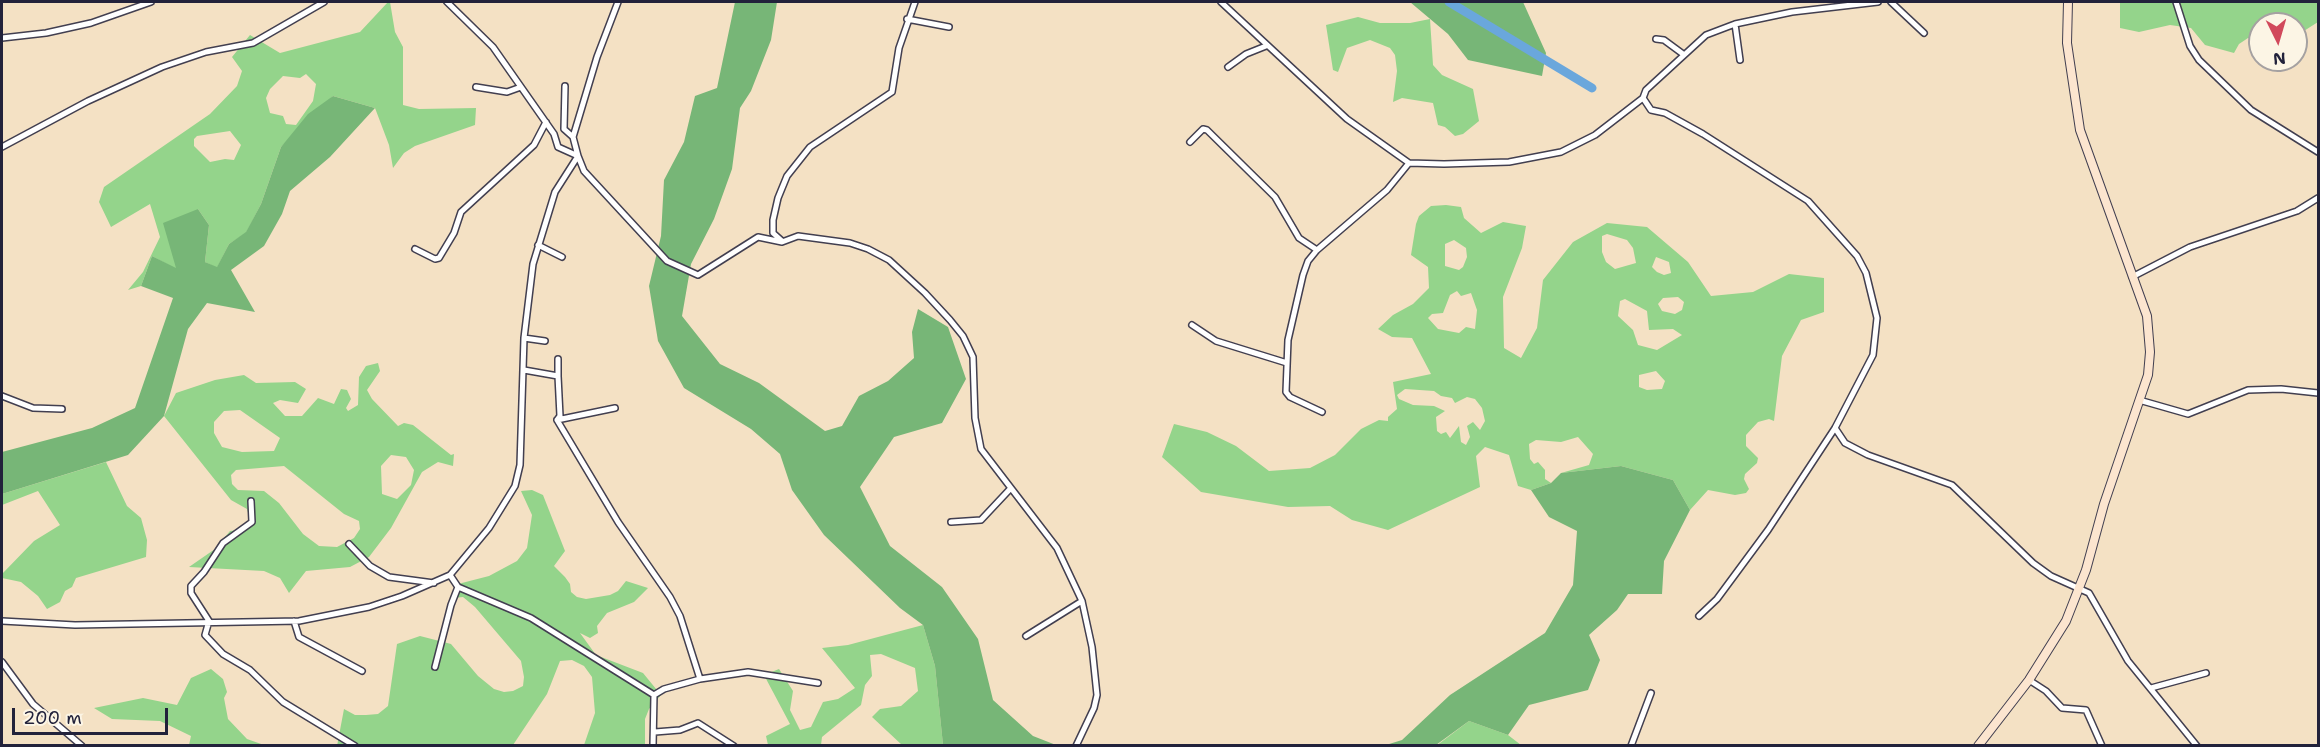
<!DOCTYPE html>
<html>
<head>
<meta charset="utf-8">
<style>
	body { margin:0 }
	#map { position:relative; width:2320px; height:747px; overflow:hidden; background:#f4e1c4; font-family:"Shantell Sans",sans-serif }
	canvas { display:block }
	.frame { position:absolute; inset:0; border:3px solid #22223b; pointer-events:none }
	.north { position:absolute; left:2248px; top:12px; width:60px; height:60px; box-sizing:border-box; background:#fcf5e5; border:2px solid #a5a1a1; border-radius:50%; rotate:175deg; font-size:16px; font-weight:700; line-height:24px; text-align:center; color:#22223b }
	.north::after { content:''; display:block; margin:auto; width:21px; height:27px; background:#d1495b; clip-path:polygon(50% 0,100% 100%,50% 72%,0 100%) }
	.scale { position:absolute; left:12px; top:708px; width:156px; height:27px; box-sizing:border-box; border:3px solid #22223b; border-top:0; padding-left:8px; font-size:18px; line-height:21px; white-space:nowrap; color:#22223b; -webkit-text-stroke:4px #fcf5e5; paint-order:stroke }
</style>
</head>
<body>
<div id="map">
<canvas width="2320" height="747"></canvas>
<div class="frame"></div>
<div class="north">N</div>
<div class="scale">200 m</div>
</div>
<script>
const g = document.querySelector('canvas').getContext('2d');
g.lineJoin = 'round';
function paint(path, color) { g.fillStyle = color; g.fill(path, 'evenodd'); }
const poly = rows => new Path2D(rows.map(r => 'M' + r).join(''));
function trace(path, color, width, dash) { g.strokeStyle = color; g.lineWidth = width; g.lineCap = dash ? 'butt' : 'round'; g.setLineDash(dash || []); g.stroke(path); }
const green = poly([
	[388,2,390,2,395,32,403,47,403,105,419,109,476,108,475,125,415,146,404,153,393,168,389,145,375,108,333,96,281,147,261,204,246,233,229,244,217,268,205,262,209,225,198,209,176,269,152,256,141,286,128,290,143,272,160,237,150,204,111,227,99,202,104,187,210,114,237,86,242,71,232,57,250,35,280,53,360,32],
	[306,74,316,84,313,101,296,125,286,124,283,116,270,113,266,98,270,89,283,76,300,78],
	[230,131,241,145,234,160,225,159,210,162,194,146,194,139,197,136],
	[2120,2,2318,2,2318,22,2296,36,2296,24,2260,24,2260,40,2258,38,2248,38,2239,44,2234,53,2205,45,2191,28,2170,25,2139,32,2120,28],
	[1358,17,1380,23,1410,23,1430,19,1433,65,1442,75,1473,89,1479,121,1463,134,1455,136,1445,127,1438,125,1433,103,1402,98,1393,102,1397,71,1395,55,1390,48,1370,40,1347,48,1338,72,1333,70,1326,25],
	[1446,205,1461,207,1464,218,1481,233,1503,222,1526,226,1522,248,1503,297,1504,348,1521,358,1537,328,1543,280,1573,242,1607,223,1647,227,1688,262,1711,296,1753,292,1789,274,1824,278,1824,312,1801,320,1782,356,1774,421,1769,419,1758,422,1746,435,1746,446,1758,458,1757,463,1745,474,1744,479,1749,489,1746,493,1735,495,1708,490,1690,510,1673,480,1621,466,1561,473,1589,465,1593,454,1578,437,1561,442,1536,440,1529,444,1530,459,1534,464,1538,462,1545,470,1545,479,1551,483,1531,490,1518,486,1509,455,1485,447,1476,456,1480,487,1388,530,1352,520,1330,506,1288,507,1201,492,1162,457,1174,424,1207,432,1236,446,1269,471,1310,468,1335,455,1361,429,1379,420,1388,421,1388,417,1397,409,1393,382,1431,374,1412,338,1392,337,1378,329,1393,315,1413,304,1429,288,1428,267,1411,255,1416,224,1419,216,1431,206],
	[1607,234,1627,240,1633,248,1636,263,1615,269,1606,262,1602,252,1602,236],
	[1454,240,1466,248,1467,257,1463,267,1459,270,1445,266,1445,244],
	[1656,257,1669,262,1671,273,1664,275,1657,272,1652,267],
	[1457,291,1461,296,1471,293,1477,310,1475,329,1466,327,1459,333,1438,329,1428,318,1432,314,1443,313,1450,295],
	[1678,297,1684,302,1682,310,1675,314,1662,311,1658,304,1663,298],
	[1625,299,1647,311,1649,330,1673,329,1682,335,1657,350,1638,345,1633,330,1618,316,1620,301],
	[1656,371,1665,381,1662,389,1647,390,1639,387,1639,375],
	[1405,389,1434,391,1441,396,1452,398,1455,403,1467,397,1475,399,1482,408,1485,421,1480,430,1473,422,1467,426,1470,437,1466,445,1461,442,1459,426,1450,438,1446,432,1441,434,1437,431,1436,417,1445,411,1434,406,1413,405,1399,399,1397,395],
	[378,363,380,371,367,390,372,399,398,426,404,423,413,425,451,455,454,454,453,466,438,462,422,472,391,528,369,557,350,567,306,571,289,593,280,578,264,571,189,567,215,549,230,531,246,529,251,523,247,509,231,500,164,416,176,393,215,380,244,375,256,383,295,382,306,389,298,403,280,400,273,403,285,416,302,416,318,398,334,404,341,389,347,390,351,399,346,408,348,411,358,405,359,377,366,366],
	[240,410,280,438,274,451,242,452,222,447,214,433,214,422,224,411],
	[391,455,406,457,414,470,411,485,397,499,382,494,381,466],
	[284,466,344,514,359,521,360,529,354,538,337,547,319,546,303,534,279,503,264,491,238,490,232,484,231,475,236,470],
	[106,462,127,506,141,518,147,540,146,557,76,578,72,587,65,591,60,602,47,609,38,596,21,582,2,578,2,574,34,541,60,525,38,491,2,505,2,494],
	[532,490,543,495,565,551,554,566,565,577,570,584,571,592,577,597,586,599,610,595,618,591,626,581,648,588,634,602,607,613,597,626,598,633,590,638,580,633,596,655,643,673,661,695,649,709,645,719,645,745,584,745,595,713,592,677,584,666,572,660,560,661,547,694,513,745,337,746,344,709,355,715,366,715,378,714,388,706,397,644,420,636,451,644,478,676,494,689,504,692,513,691,523,686,524,677,521,661,475,607,463,597,454,598,458,584,489,576,517,561,527,548,532,515,521,491],
	[923,625,935,666,943,745,902,745,872,717,880,709,901,706,918,691,915,668,881,654,870,655,872,676,865,685,861,705,822,737,821,745,768,745,766,736,790,724,764,675,779,669,793,691,790,710,800,730,811,727,823,702,838,699,855,688,822,648,848,645],
	[211,669,223,679,227,692,224,698,228,719,247,739,264,745,189,745,191,736,160,721,112,719,94,708,143,698,177,705,191,678],
	[1469,721,1508,735,1521,745,1436,746]
]);
const forest = poly([
	[735,2,777,2,771,40,751,91,740,108,732,169,714,219,691,264,682,316,720,364,759,383,825,431,842,426,859,396,888,381,914,358,912,332,918,309,948,327,966,379,942,423,894,437,860,487,890,546,942,587,978,639,993,700,1033,736,1056,745,943,745,935,666,923,625,900,608,824,535,792,490,780,454,751,429,684,388,658,341,649,286,661,236,664,180,684,142,695,96,717,88],
	[1410,2,1523,2,1546,53,1542,76,1468,60,1448,34],
	[333,96,375,108,330,157,290,191,282,214,264,246,231,270,255,312,207,303,188,329,164,416,128,455,2,494,2,452,92,428,135,408,173,298,141,286,152,256,176,268,163,223,198,209,209,225,205,262,217,267,229,244,246,232,261,204,281,147,308,114],
	[1621,466,1673,480,1690,510,1664,561,1662,594,1628,594,1617,610,1589,635,1600,660,1588,690,1529,705,1508,735,1469,721,1436,745,1386,745,1402,740,1450,695,1545,633,1573,585,1577,531,1549,517,1531,490,1551,483,1561,473]
]);
const river = poly([
	[1449,2,1592,88]
]);
const minor = poly([
	[447,2,493,47,554,134,558,147,578,156,584,171,667,261,698,275,758,237,782,242,798,236,850,243,868,249,889,260,925,293,950,320,963,336,973,357,975,418,981,449,1057,548,1082,601,1092,647,1097,695,1094,708,1076,746],
	[1221,2,1347,119,1409,163,1444,164,1509,162,1561,152,1595,135,1643,98,1646,90,1706,35,1735,24,1792,12,1878,2],
	[1891,2,1924,33],
	[2176,2,2190,46,2199,60,2251,110,2318,152],
	[907,19,949,27],
	[1735,24,1740,60],
	[2,38,46,33,91,23,151,2],
	[1656,39,1664,40,1683,54],
	[1228,67,1246,54,1266,46],
	[565,86,564,129,573,137],
	[476,87,507,92,521,87],
	[1643,98,1651,110,1665,113,1703,134,1808,201,1857,256,1866,273,1877,318,1873,355,1835,428,1768,530,1717,599,1699,616],
	[1190,142,1203,129,1207,130,1275,197,1299,238,1317,250],
	[2,147,88,101,162,67,206,52,253,43,324,2],
	[782,241,773,233,773,220,778,198,787,176,810,147,892,92,899,48,915,2],
	[538,245,562,257],
	[415,249,435,259,439,258,454,233,461,212,534,145,546,122],
	[2132,277,2190,247,2297,211,2318,198],
	[1192,325,1216,341,1287,363],
	[524,338,545,341],
	[558,359,558,376],
	[524,370,558,376,560,416,557,420,618,522,670,597,680,616,700,679],
	[2,396,33,408,62,409],
	[2139,400,2188,414,2248,390,2281,389,2318,393],
	[1322,412,1290,397,1286,392,1288,340,1303,275,1308,261,1317,250,1387,190,1409,163],
	[557,420,615,408],
	[1835,428,1845,443,1868,455,1952,485,2033,563,2051,576,2089,593,2128,661,2197,746],
	[251,501,252,522,223,543,204,572,191,586,191,593,209,621,205,635,223,654,250,670,283,702,355,746],
	[951,522,981,520,1011,488],
	[349,544,370,566,389,577,434,583],
	[450,575,458,587,531,618,654,695],
	[2,621,75,625,299,621,369,607,402,596,450,575,489,528,515,486,520,465,524,338,533,264,555,192,578,156,573,137,597,57,618,2],
	[294,621,299,637,362,671],
	[1026,636,1082,601],
	[2,662,33,704,82,746],
	[435,667,451,605,458,587],
	[2029,680,2046,691,2062,708,2086,710,2102,746],
	[2151,688,2206,673],
	[655,732,680,730,698,723,734,746],
	[653,746,654,695,664,689,700,679,748,672,818,683],
	[1631,746,1651,693]
]);
const secondary = poly([
	[1978,746,2029,680,2066,621,2086,570,2104,504,2148,375,2150,352,2147,316,2080,130,2067,43,2068,2]
]);
paint(green, '#94d48b');
paint(forest, '#77b677');
trace(river, '#6aa7dc', 9);
trace(minor, '#423f50', 8);
trace(secondary, '#423f50', 10);
trace(minor, '#fff', 5);
trace(secondary, '#fce5cf', 8);
</script>
</body>
</html>
